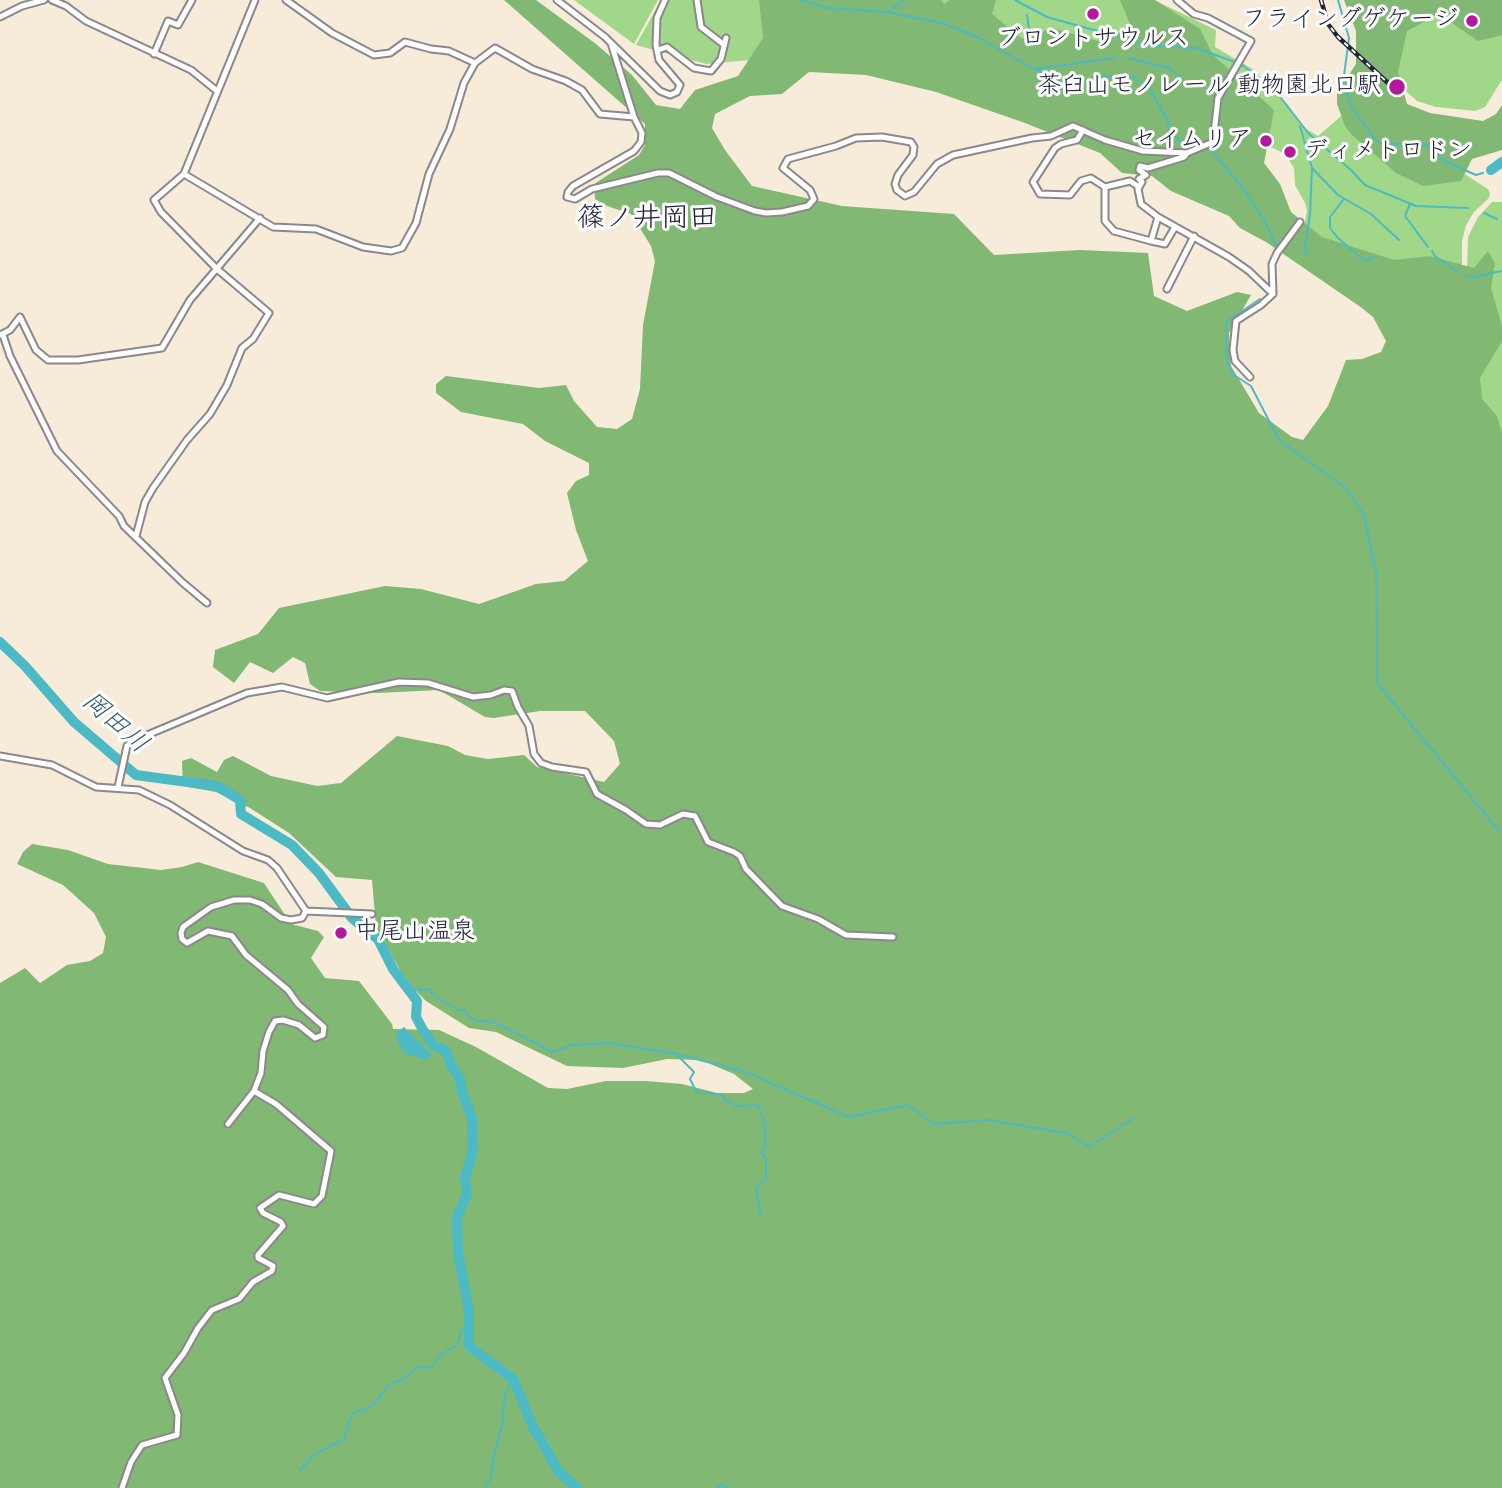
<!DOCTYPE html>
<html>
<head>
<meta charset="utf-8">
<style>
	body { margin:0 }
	canvas { display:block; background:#f7ecda }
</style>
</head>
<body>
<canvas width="1502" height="1488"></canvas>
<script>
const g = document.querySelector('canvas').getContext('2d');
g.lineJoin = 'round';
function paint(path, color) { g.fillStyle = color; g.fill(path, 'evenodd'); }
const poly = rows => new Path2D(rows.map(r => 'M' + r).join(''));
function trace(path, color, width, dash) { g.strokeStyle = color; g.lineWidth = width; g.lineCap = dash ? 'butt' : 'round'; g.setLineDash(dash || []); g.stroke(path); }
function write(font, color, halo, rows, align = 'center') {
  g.font = font + ' Mynerve,"Klee One",sans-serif'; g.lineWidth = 6; g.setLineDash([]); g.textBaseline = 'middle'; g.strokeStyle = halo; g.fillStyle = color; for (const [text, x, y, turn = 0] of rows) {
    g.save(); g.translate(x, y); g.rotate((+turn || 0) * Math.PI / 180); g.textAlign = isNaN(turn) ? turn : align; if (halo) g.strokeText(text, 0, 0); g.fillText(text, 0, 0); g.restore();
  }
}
const green = poly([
	[574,0,658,0,634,44],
	[661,0,1154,0,1216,30,1215,47,1254,70,1288,105,1301,126,1318,136,1348,110,1425,149,1488,189,1490,193,1489,198,1474,212,1466,225,1462,241,1462,265,1451,282,1303,232,1307,211,1305,203,1295,185,1294,168,1285,154,1273,148,886,74,750,60,706,64,636,45],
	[1393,0,1502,7,1502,80,1485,107,1476,111,1436,107,1417,101,1398,84],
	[1492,202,1502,202,1502,484,1477,453,1467,271,1468,237,1478,217]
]);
const forest = poly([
	[504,0,536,0,596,44,632,75,656,105,680,109,695,90,738,76,763,38,759,0,941,0,944,4,950,0,996,0,992,14,1022,39,1052,28,1105,43,1130,24,1120,0,1155,0,1200,29,1213,55,1274,110,1264,163,1280,184,1291,212,1322,237,1394,260,1430,256,1474,268,1488,251,1495,263,1491,288,1502,326,1502,341,1480,378,1482,399,1497,416,1502,433,1502,1488,0,1488,0,983,25,968,40,983,67,965,90,961,103,953,106,937,94,913,63,885,17,864,23,852,32,844,68,850,108,864,161,870,182,867,198,862,264,883,291,924,318,931,324,937,311,958,325,978,359,981,392,1024,393,1029,439,1030,476,1047,548,1088,567,1089,606,1081,646,1081,682,1084,717,1093,744,1093,753,1089,734,1074,701,1060,667,1059,623,1068,567,1066,496,1032,469,1028,426,1001,406,981,376,927,372,880,336,877,289,833,250,808,216,792,183,786,182,761,191,758,217,772,224,760,233,756,271,776,317,786,341,783,397,736,448,746,465,755,488,759,524,755,537,767,604,782,620,764,614,741,585,711,540,711,494,718,485,717,439,690,378,693,320,691,310,684,305,663,293,657,273,673,250,662,234,683,213,667,215,650,258,634,279,608,385,586,421,589,479,604,536,584,564,581,588,561,576,530,567,493,576,481,589,475,589,463,545,441,523,424,461,412,436,393,436,384,446,376,539,388,566,385,574,401,597,427,617,429,632,419,640,389,643,325,655,261,651,246,631,214,607,206,595,199,594,184,639,155,645,145,645,124],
	[809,72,866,75,936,92,1025,123,1100,153,1122,173,1152,176,1171,191,1229,216,1240,228,1266,242,1362,308,1373,317,1386,341,1381,352,1362,359,1346,360,1328,406,1303,440,1292,437,1259,413,1231,366,1229,333,1251,295,1237,292,1187,311,1154,296,1148,253,1080,250,994,255,954,214,842,206,752,186,725,150,712,128,715,114,750,96,782,94],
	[1344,0,1502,0,1502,35,1478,41,1439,14,1407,31,1398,72,1407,104,1430,113,1483,121,1496,114,1502,105,1502,150,1472,159,1461,181,1423,186,1396,173,1351,134,1345,126,1337,104,1337,93,1356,64,1356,31]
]);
const water = poly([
	[404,1027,432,1055,424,1060,404,1053,396,1037,397,1032]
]);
const stream = poly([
	[801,0,828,8,887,12,942,23,979,38,1034,69,1063,81,1088,82,1106,76,1133,77,1149,87,1176,137,1188,148],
	[1015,0,1047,17,1151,46,1196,48,1235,62],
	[1338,0,1349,38,1343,83,1351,106,1374,138,1380,143,1426,145,1444,161,1476,175,1483,173],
	[888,12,904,0],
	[1027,15,1029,29],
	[1128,58,1169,68,1180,77],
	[1242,65,1274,89,1309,134,1351,170,1365,185,1416,206,1468,208],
	[1036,69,1114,58],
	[1300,126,1312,168,1310,215,1305,245,1306,255],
	[1211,150,1246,192,1265,222,1277,247],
	[1312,168,1338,195,1371,214,1399,240],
	[1344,199,1330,217,1330,228,1338,238,1361,258,1367,261,1374,256],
	[1410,204,1405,216,1428,247],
	[1484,213,1497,219],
	[1432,251,1435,256,1458,272],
	[1466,276,1475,277,1501,271],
	[1260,299,1226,322,1227,362,1234,375,1251,386,1279,440,1346,488,1364,515,1376,572,1377,683,1499,831],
	[409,990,430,989,432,994,458,1010,465,1010,467,1015,475,1020,496,1023,553,1052,572,1045,609,1043,676,1054,743,1071,849,1117,908,1105,934,1124,988,1120,1067,1133,1089,1147,1134,1118],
	[678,1056,694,1072,690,1079,696,1091,722,1095,725,1100,738,1106,758,1105,765,1125,765,1146,761,1152,766,1158,766,1180,759,1184,756,1191,761,1214],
	[300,1470,315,1454,344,1439,352,1414,373,1405,390,1384,402,1380,418,1366,430,1368,439,1356,457,1345,462,1330,469,1326],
	[484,1488,491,1479,494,1454,502,1426,505,1393,513,1379],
	[717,1488,720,1485,730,1488]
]);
const river = poly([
	[1491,170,1502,162],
	[0,642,25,666,74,722,136,775,217,786,240,800,241,814,292,845,319,873,352,918,378,939,393,969,417,1001,416,1017,423,1030,433,1045,446,1051,451,1065,461,1081,461,1089,472,1118,473,1150,465,1177,467,1194,457,1217,458,1253,469,1311,469,1346,513,1379,533,1427,559,1472,577,1488]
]);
const street = poly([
	[52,0,66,6,86,21,191,70,217,91],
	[286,0,332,33,374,55,390,53,405,42,431,49,449,51,475,63],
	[557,0,605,37,660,91,670,95,677,92,680,85,659,60,656,45,657,18,665,0],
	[697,0,701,27,723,44],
	[0,17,22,6,44,0],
	[611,43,634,117,642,133,641,142,634,151,573,186,568,192,567,197,575,199,592,189,658,173,669,173,717,197,755,211,766,213,782,212,808,206,814,199,810,190,783,168,788,159,836,146,856,138,882,137,911,142,914,147,913,155,898,175,895,184,897,190,905,196,914,192,937,164,953,155,1032,138,1051,136,1073,126,1105,140,1143,151,1187,153,1213,142,1218,98,1251,41,1208,18,1194,14,1177,0],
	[658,50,667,47,694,68,711,71,721,59,726,38],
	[154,54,168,21,178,25,192,0],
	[1083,130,1077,140,1061,144,1055,148,1033,182,1040,194,1070,195,1081,181,1091,178,1105,187,1105,221,1114,231,1151,241,1158,217,1229,257,1249,271,1273,294],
	[184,174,273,227,316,229,363,247,391,251,402,248,416,223,429,174,450,129,464,83,475,63,495,48,532,69,566,81,582,90,600,114,634,117],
	[1105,187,1130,181,1139,187],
	[1158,217,1141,204,1138,189,1142,182,1139,179,1146,175,1139,170,1140,166,1148,168,1184,157,1187,153],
	[1151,241,1165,244,1175,227],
	[1167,289,1194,236],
	[0,335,10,330,20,317,36,350,48,360,78,360,162,348,190,300,260,218],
	[3,335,10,356,57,451,119,516,124,526,182,582,207,603],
	[1250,377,1235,361,1233,350,1236,321,1261,305,1273,294,1272,264,1277,253,1300,222],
	[136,536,145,502,153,488,187,440,210,414,227,385,242,348,253,339,269,313,217,269,161,212,154,200,184,174,255,0],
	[0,756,52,765,96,787,139,790,170,805,243,851,268,860,277,868,306,911,372,914],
	[118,787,127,746,133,741,247,693,282,687,327,698,399,682,428,683,473,697,491,695,504,690,512,691,518,707,529,726,534,754,541,763,552,767,586,772,597,794,626,810,646,824,660,825,683,814,695,816,708,842,734,852,740,856,746,869,782,906,818,919,846,935,893,937],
	[228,1124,254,1091,261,1073,263,1051,269,1032,275,1021,283,1020,299,1025,315,1038,323,1035,324,1027,298,1004,288,990,246,955,232,936,208,931,187,943,182,939,181,933,183,927,211,907,234,900,250,900,262,904,281,918,291,920,302,918,306,911],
	[122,1488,131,1462,142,1445,177,1435,178,1415,165,1378,184,1353,198,1328,212,1310,239,1299,253,1282,272,1271,273,1266,258,1258,258,1255,283,1226,281,1222,263,1213,260,1208,279,1195,314,1204,322,1196,331,1151,276,1104,254,1091]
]);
const rail = poly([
	[1321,0,1328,24,1338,37,1399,93]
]);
const markers = [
	[1093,14,7,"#b5179e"],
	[1472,21,7,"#b5179e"],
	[1397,87,9,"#b5179e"],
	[1266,141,7,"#b5179e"],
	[1290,152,7,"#b5179e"],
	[341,933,7,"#b5179e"]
];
const poiNames = [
	["フライングゲケージ",1458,21],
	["ブロントサウルス",1093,40,"center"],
	["茶臼山モノレール 動物園北口駅",1381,87],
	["セイムリア",1252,141],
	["ディメトロドン",1304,152,"left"],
	["中尾山温泉",355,933,"left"]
];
const waterNames = [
	["岡田川",114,724,41]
];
const quarterNames = [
	["篠ノ井岡田",647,220]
];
paint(green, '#a1d788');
paint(forest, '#80b874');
paint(water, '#4cbac4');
trace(stream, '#4cbac4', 2);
trace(river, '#4cbac4', 10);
trace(street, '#8c878a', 9);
trace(street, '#fff', 5);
trace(rail, '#22223b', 4.5);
trace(rail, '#fff', 2, [5]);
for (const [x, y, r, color] of markers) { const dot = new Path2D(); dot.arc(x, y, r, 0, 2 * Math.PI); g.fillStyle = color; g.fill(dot); trace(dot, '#fff', 2.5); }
write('24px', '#22223b', '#fff', poiNames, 'right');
write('italic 26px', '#335f72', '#fff', waterNames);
write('28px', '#22223b', '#fff', quarterNames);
</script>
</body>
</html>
